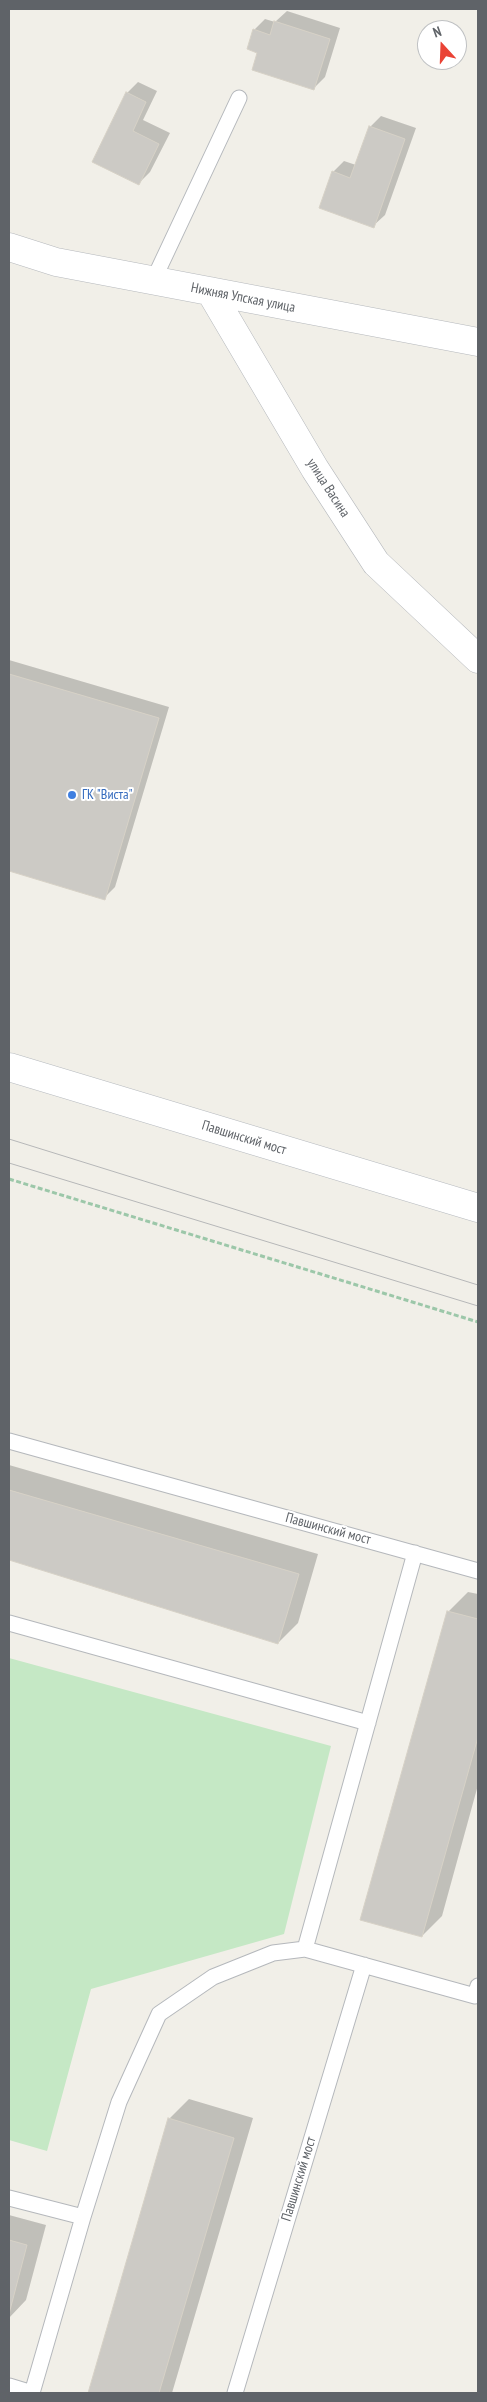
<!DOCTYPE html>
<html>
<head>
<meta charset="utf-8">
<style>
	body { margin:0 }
	#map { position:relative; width:487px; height:2402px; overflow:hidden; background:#f1efe8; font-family:"PT Sans Narrow",sans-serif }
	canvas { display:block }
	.frame { position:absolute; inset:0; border:10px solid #5f6368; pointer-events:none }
	.north { position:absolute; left:417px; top:20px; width:50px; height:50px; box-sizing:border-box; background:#fff; border:1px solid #bfc1c3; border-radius:50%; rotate:340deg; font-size:14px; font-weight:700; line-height:20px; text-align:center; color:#5f6368 }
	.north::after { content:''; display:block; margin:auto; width:18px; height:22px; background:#ea4335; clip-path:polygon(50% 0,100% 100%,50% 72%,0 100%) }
</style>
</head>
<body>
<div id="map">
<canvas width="487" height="2402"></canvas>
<div class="frame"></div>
<div class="north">N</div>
</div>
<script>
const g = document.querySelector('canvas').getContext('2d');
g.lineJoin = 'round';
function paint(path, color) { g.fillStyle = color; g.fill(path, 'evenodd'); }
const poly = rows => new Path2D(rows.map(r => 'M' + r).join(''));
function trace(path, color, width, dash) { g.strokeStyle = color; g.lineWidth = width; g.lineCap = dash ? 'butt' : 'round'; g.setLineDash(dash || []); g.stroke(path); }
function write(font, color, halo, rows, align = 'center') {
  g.font = font + ' "PT Sans Narrow",sans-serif'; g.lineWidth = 4; g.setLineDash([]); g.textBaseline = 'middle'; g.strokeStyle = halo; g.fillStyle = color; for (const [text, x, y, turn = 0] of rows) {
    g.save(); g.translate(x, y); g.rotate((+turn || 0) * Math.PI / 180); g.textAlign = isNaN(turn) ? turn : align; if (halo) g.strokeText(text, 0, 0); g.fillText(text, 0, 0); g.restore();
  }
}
const green = poly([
	[9,1658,331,1746,284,1934,91,1989,47,2151,9,2140]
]);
const shadow = poly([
	[287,11,340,28,325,77,314,88,258,52,254,30,265,19,275,22],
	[138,82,157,91,143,120,170,133,150,172,139,183,127,93],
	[381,116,416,128,385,215,373,226,333,172,344,161,356,165,370,127],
	[9,660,169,707,115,887,104,898,9,870],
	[9,1465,318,1554,298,1623,278,1643,9,1559],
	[468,1592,478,1594,478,1785,442,1916,422,1936,448,1612],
	[189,2099,253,2118,172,2393,89,2393,169,2119],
	[9,2215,46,2225,26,2300,9,2318]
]);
const building = poly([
	[274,21,330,39,314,90,252,70,257,53,247,49,253,29,270,35,274,21],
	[126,92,146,102,133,131,159,144,139,185,92,162,126,92],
	[369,126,405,139,374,228,319,208,332,171,350,178,369,126],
	[9,674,159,718,105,900,9,871,9,674],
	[9,1490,299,1574,278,1644,9,1560,9,1490],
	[447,1611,478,1619,478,1737,422,1937,360,1920,447,1611],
	[168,2118,234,2138,159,2393,88,2393,168,2118],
	[9,2240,27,2245,9,2314,9,2240]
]);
const path = poly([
	[9,1179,478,1322]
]);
const service = poly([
	[153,281,239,98],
	[9,1441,478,1571],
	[415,1553,305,1949,475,1996,478,1986],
	[9,1623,368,1723],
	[9,2198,83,2217],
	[9,2386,32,2393],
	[32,2393,83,2217,119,2102,159,2014,213,1977,273,1953,305,1949],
	[235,2393,364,1965]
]);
const minor = poly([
	[9,247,56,262,478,342],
	[210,291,315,469,376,563,478,659]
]);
const secondary = poly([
	[9,1067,478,1208]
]);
const tram = poly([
	[9,1139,478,1285],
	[9,1163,478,1306]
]);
const markers = [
	[72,795,5,"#3f7fe0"]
];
const streetNames = [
	["Нижняя Упская улица",243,298,11],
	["улица Васина",328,488,57],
	["Павшинский мост",244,1138,17],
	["Павшинский мост",328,1529,15],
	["Павшинский мост",299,2179,-73]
];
const shopNames = [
	["ГК \"Виста\"",82,795]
];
paint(green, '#c5e8c5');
paint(shadow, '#0003');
paint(building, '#cccac5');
trace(building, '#d6d1c6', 1);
trace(service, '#b5b8bc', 17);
trace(minor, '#b5b8bc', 29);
trace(secondary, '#b6babf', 29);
trace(path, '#9cc7a9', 3, [5, 2.5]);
trace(service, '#fff', 15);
trace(minor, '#fff', 28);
trace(secondary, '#fff', 28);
trace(tram, '#b6b7b8', 1);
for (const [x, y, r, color] of markers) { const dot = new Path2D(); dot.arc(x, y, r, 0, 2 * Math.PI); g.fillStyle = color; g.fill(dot); trace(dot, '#fff', 2); }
write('14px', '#5f6368', '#fff', streetNames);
write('14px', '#366cbe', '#fff', shopNames, 'left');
</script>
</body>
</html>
